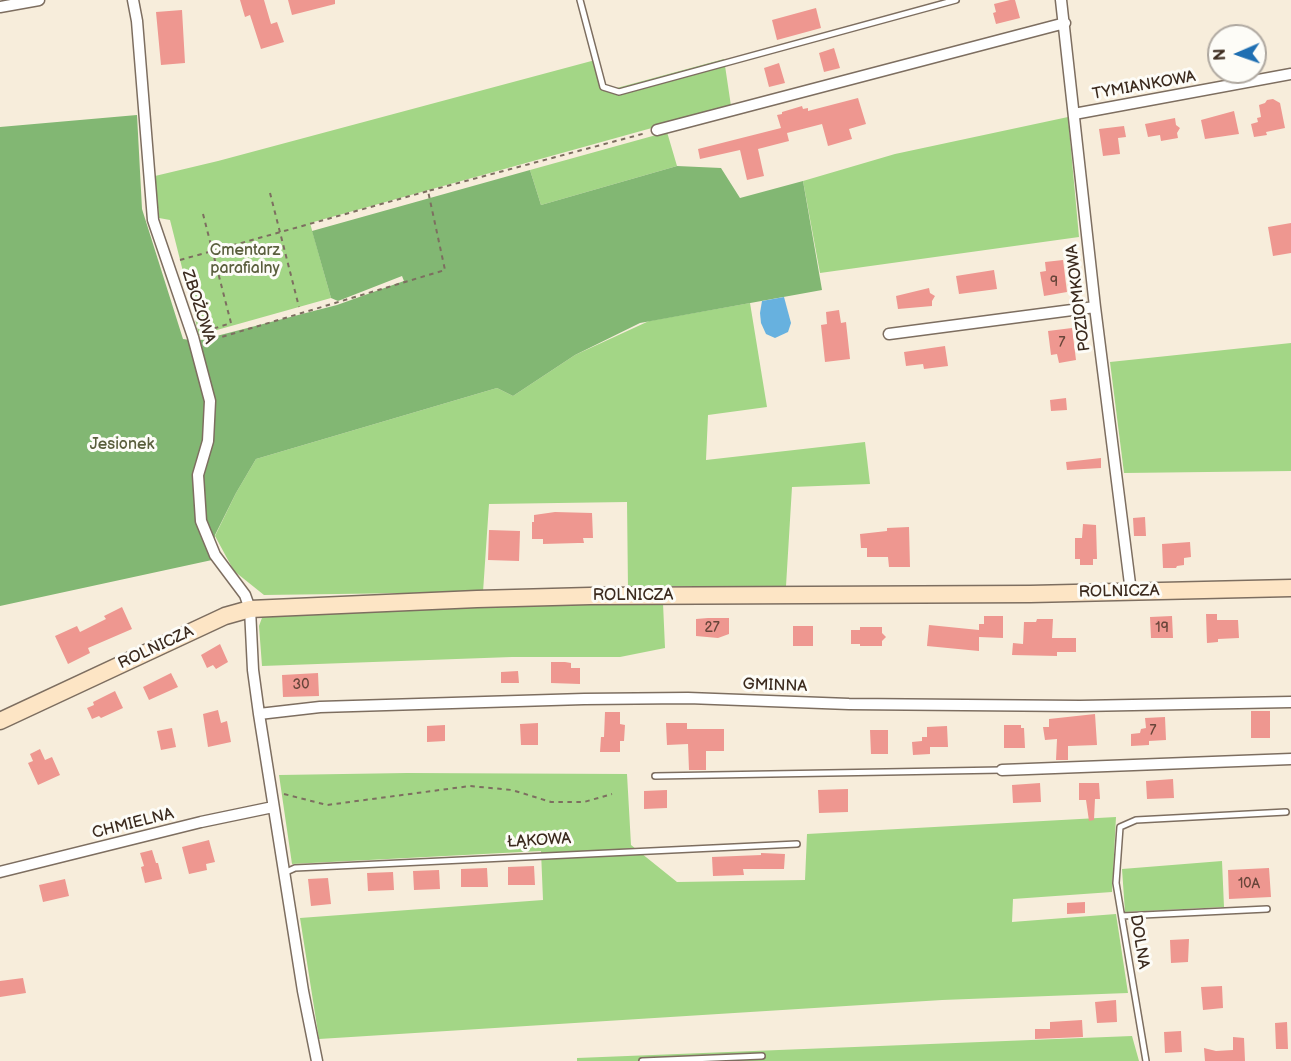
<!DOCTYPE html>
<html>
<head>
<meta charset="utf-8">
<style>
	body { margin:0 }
	#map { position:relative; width:1291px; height:1061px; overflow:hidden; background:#f7eddb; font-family:"Balsamiq Sans",sans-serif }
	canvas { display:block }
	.north { position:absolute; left:1207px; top:24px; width:60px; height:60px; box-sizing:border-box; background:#fdfcf7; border:2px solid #afa8a0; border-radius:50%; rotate:268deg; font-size:16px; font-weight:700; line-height:24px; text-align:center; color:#3b2a1e }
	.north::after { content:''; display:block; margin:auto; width:21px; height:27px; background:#1f6fb2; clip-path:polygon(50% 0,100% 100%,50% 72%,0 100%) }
</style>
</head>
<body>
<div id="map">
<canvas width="1291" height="1061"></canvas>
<div class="north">N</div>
</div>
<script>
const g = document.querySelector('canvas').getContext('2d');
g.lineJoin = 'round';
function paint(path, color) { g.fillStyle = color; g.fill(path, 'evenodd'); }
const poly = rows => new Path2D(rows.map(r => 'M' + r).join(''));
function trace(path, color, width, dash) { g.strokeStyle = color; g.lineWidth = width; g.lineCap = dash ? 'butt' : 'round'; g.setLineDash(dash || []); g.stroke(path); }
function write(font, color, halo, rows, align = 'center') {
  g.font = font + ' "Balsamiq Sans",sans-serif'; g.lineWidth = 6; g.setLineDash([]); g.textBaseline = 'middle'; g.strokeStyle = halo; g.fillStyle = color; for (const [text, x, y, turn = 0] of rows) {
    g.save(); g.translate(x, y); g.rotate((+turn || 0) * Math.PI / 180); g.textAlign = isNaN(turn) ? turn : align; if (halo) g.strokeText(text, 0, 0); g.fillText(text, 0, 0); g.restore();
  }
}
const green = poly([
	[599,59,604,84,613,89,724,59,731,106,310,223,331,298,199,335,170,220,159,218,155,176,218,161],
	[1068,117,1079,237,820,273,803,181,895,154],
	[667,132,677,166,541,205,530,170],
	[750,303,767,407,708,415,706,460,865,442,870,484,792,487,786,586,662,586,628,589,627,502,489,504,483,592,264,595,234,571,215,536,236,493,256,459,497,388,513,396,575,355,649,321],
	[1291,343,1291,471,1124,473,1110,362],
	[569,603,663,603,665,648,620,657,512,657,262,666,259,626,263,615],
	[407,773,627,774,631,845,677,882,805,880,807,834,1116,817,1112,892,1013,899,1012,922,1116,914,1128,993,942,1000,319,1039,300,918,543,900,541,851,292,864,279,775],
	[1222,861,1224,907,1125,912,1122,869],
	[1132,1036,1139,1061,577,1061,577,1058]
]);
const forest = poly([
	[137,115,142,209,183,339,197,341,337,305,404,281,402,276,338,301,331,298,312,231,530,170,541,205,677,166,721,168,740,198,803,181,822,290,640,323,575,355,513,396,497,388,256,459,236,493,215,535,212,560,0,606,0,127]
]);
const water = poly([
	[784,297,791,323,788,332,775,338,766,334,761,323,760,313,762,301]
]);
const building = poly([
	[240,0,264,0,271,24,277,22,284,42,261,49,250,15,245,17],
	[288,0,335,0,335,4,292,15],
	[1010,0,1015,0,1020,18,996,24,993,13,996,12,994,4],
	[816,8,821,28,777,40,772,20],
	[182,10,185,63,161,65,156,12],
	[834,48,840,68,824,72,819,53],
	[779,63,785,83,769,87,764,68],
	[858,98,866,124,849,129,852,139,828,146,822,124,787,133,789,141,758,149,764,176,747,180,740,150,700,159,698,149,781,128,777,115,782,114,782,112,802,106,803,109,808,108,808,111],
	[1273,99,1280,103,1285,128,1266,132,1267,135,1254,137,1251,124,1258,122,1257,118,1261,117,1259,105,1265,103,1267,100],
	[1234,111,1239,134,1205,139,1201,120],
	[1175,118,1176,125,1180,128,1177,133,1178,138,1161,141,1160,135,1148,137,1145,124],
	[1124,126,1126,137,1118,138,1120,154,1103,156,1099,129],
	[1291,223,1291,253,1273,256,1268,227],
	[1063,260,1067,292,1044,296,1040,272,1046,271,1045,262],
	[994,270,997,289,959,294,956,276],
	[929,288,930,293,935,296,932,301,932,306,898,309,896,296],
	[839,310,841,323,846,322,850,359,825,362,821,325,827,324,826,312],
	[1072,328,1076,360,1059,363,1057,354,1051,355,1048,331],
	[945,346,948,366,924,369,923,364,906,366,904,352],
	[1066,398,1067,410,1051,411,1050,400],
	[1101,458,1101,468,1067,470,1066,462],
	[555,512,592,513,593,538,583,538,584,543,578,543,543,544,543,539,532,539,532,522,534,522,534,515],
	[1145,517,1146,536,1134,536,1133,518],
	[1083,524,1096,525,1097,559,1093,559,1093,565,1080,565,1080,559,1075,559,1075,538,1082,538],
	[909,527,910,567,889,567,888,557,867,557,867,548,861,548,860,534,887,531,887,528],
	[489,530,520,531,519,561,488,560],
	[1190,542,1191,557,1184,558,1184,565,1177,566,1176,568,1163,568,1162,544],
	[122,607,132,629,88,648,90,653,68,664,55,636,77,626,80,632,106,619,104,616],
	[1206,614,1217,614,1217,620,1238,620,1239,638,1218,639,1218,642,1207,643],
	[984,616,1003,616,1003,638,979,637,979,651,927,646,929,625,979,630,979,624,984,624],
	[1172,616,1173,638,1151,638,1150,617],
	[708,618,729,618,729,634,718,638,696,636,696,619],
	[1037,619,1053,619,1052,638,1076,638,1076,652,1057,652,1057,656,1012,655,1013,643,1023,644,1024,622,1036,622],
	[793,626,813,626,813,646,793,646],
	[860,627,882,627,882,633,886,637,882,641,882,646,860,646,860,644,851,644,851,630,860,630],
	[220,644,228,662,216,669,213,665,207,668,201,655],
	[551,662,565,662,571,663,571,668,580,668,580,684,551,683],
	[518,671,519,683,501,683,501,672],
	[171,673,178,687,149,700,143,687],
	[318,673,319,696,283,697,282,675],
	[115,691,123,708,101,718,99,716,92,719,87,708,94,705,93,702],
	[218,710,221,723,227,721,231,742,208,747,203,714],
	[1251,711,1270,711,1270,738,1251,738],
	[605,712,620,712,620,724,625,725,624,741,620,741,620,752,600,752,601,737,604,737],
	[1095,714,1097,745,1068,746,1068,760,1056,760,1057,739,1045,740,1043,727,1049,727,1049,719],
	[1165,717,1166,740,1149,741,1149,745,1131,746,1131,734,1140,733,1141,729,1146,728,1145,718],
	[538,723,538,745,521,745,520,724],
	[666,723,687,723,687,729,724,729,724,751,706,751,706,770,689,770,688,744,667,745],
	[445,725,445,741,427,742,427,726],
	[1004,725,1021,725,1021,728,1024,728,1025,748,1004,748],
	[947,726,948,747,930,747,930,754,913,755,912,742,922,741,922,737,927,737,927,727],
	[172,728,176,747,161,750,157,731],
	[870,730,888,730,888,754,871,754],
	[40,749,45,760,52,757,60,775,38,785,28,763,33,761,30,754],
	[1173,779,1174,798,1147,799,1146,781],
	[1040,783,1041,802,1013,803,1012,785],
	[1079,783,1099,783,1100,799,1095,799,1094,820,1089,821,1086,800,1079,800],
	[848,789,848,812,819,813,818,790],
	[667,790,667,808,644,809,644,791],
	[209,840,215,862,206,864,207,870,189,874,182,847],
	[152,850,156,863,158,863,162,879,145,883,141,867,144,866,140,853],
	[761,853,785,854,784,869,743,869,744,875,713,876,712,857,761,855],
	[534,866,535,885,508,885,508,867],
	[487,868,488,887,461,887,461,869],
	[1269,868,1271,897,1229,899,1228,870],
	[439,870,440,889,414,890,413,871],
	[393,872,394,890,368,891,367,873],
	[328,878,331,904,311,906,308,879],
	[65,879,69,896,43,902,39,885],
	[1085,902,1085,913,1067,914,1067,903],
	[1189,939,1188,962,1171,963,1170,940],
	[23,978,26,993,0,997,0,981],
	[1222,986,1223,1008,1203,1010,1201,987],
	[1116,1000,1117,1022,1097,1023,1095,1002],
	[1082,1020,1083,1037,1035,1039,1035,1029,1050,1029,1050,1022],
	[1287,1022,1288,1049,1276,1049,1275,1023],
	[1181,1031,1182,1052,1165,1053,1164,1032],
	[1233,1037,1244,1038,1245,1061,1205,1061,1204,1048,1216,1051,1233,1050]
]);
const path = poly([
	[270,193,299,307],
	[203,214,231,323,203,332],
	[180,260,428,191],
	[205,342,445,270,428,191,646,133],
	[284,794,327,805,470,786,512,790,551,802,584,802,612,794]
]);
const lane = poly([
	[580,0,603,87,619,92,956,0],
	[655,776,1002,770],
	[284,873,295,868,797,844],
	[1122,916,1267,909],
	[642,1061,762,1056],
	[1146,1061,1116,883,1120,827,1136,820,1286,812]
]);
const street = poly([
	[133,0,137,21,153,220,193,337,210,401,208,441,198,475,201,521,215,555,245,595,250,609,253,670,259,714,303,991,317,1061],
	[1061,0,1095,307,1131,592],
	[0,7,39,0],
	[1074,114,1291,74],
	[657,130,1065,23],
	[889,334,1095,307],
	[259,714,320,707,584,699,688,698,849,704,1080,706,1291,702],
	[1002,770,1291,759],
	[0,872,201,822,273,807]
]);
const secondary = poly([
	[0,721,225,616,250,609,477,599,590,596,1030,594,1291,588]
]);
const numberNames = [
	["9",1054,282],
	["7",1062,343],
	["27",712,628],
	["19",1162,628],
	["30",301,685],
	["7",1153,731],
	["10A",1249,884]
];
const streetNames = [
	["TYMIANKOWA",1144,86,-10],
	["POZIOMKOWA",1079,298,-97],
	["ZBOŻOWA",198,307,72],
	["ROLNICZA",1119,592,-1],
	["ROLNICZA",633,596],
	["ROLNICZA",156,648,-25],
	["GMINNA",775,686,2],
	["CHMIELNA",133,824,-14],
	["ŁĄKOWA",539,841,-3],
	["DOLNA",1139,942,81]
];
const parkNames = [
	["Cmentarz",245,251],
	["parafialny",245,269],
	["Jesionek",122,445]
];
paint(green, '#a3d686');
paint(forest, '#82b773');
paint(water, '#67b1df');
paint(building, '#ee9790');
trace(lane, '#7d6e60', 8);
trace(street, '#7d6e60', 13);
trace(secondary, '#7d6e60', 19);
trace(path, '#7d6e60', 2, [4.5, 4.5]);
trace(lane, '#fff', 5);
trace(street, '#fff', 10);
trace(secondary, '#fde5c5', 16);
write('14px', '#68453a', null, numberNames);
write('16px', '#3b2a1e', '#fdfcf7', streetNames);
write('16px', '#5a5e3d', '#fdfcf7', parkNames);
</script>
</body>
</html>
